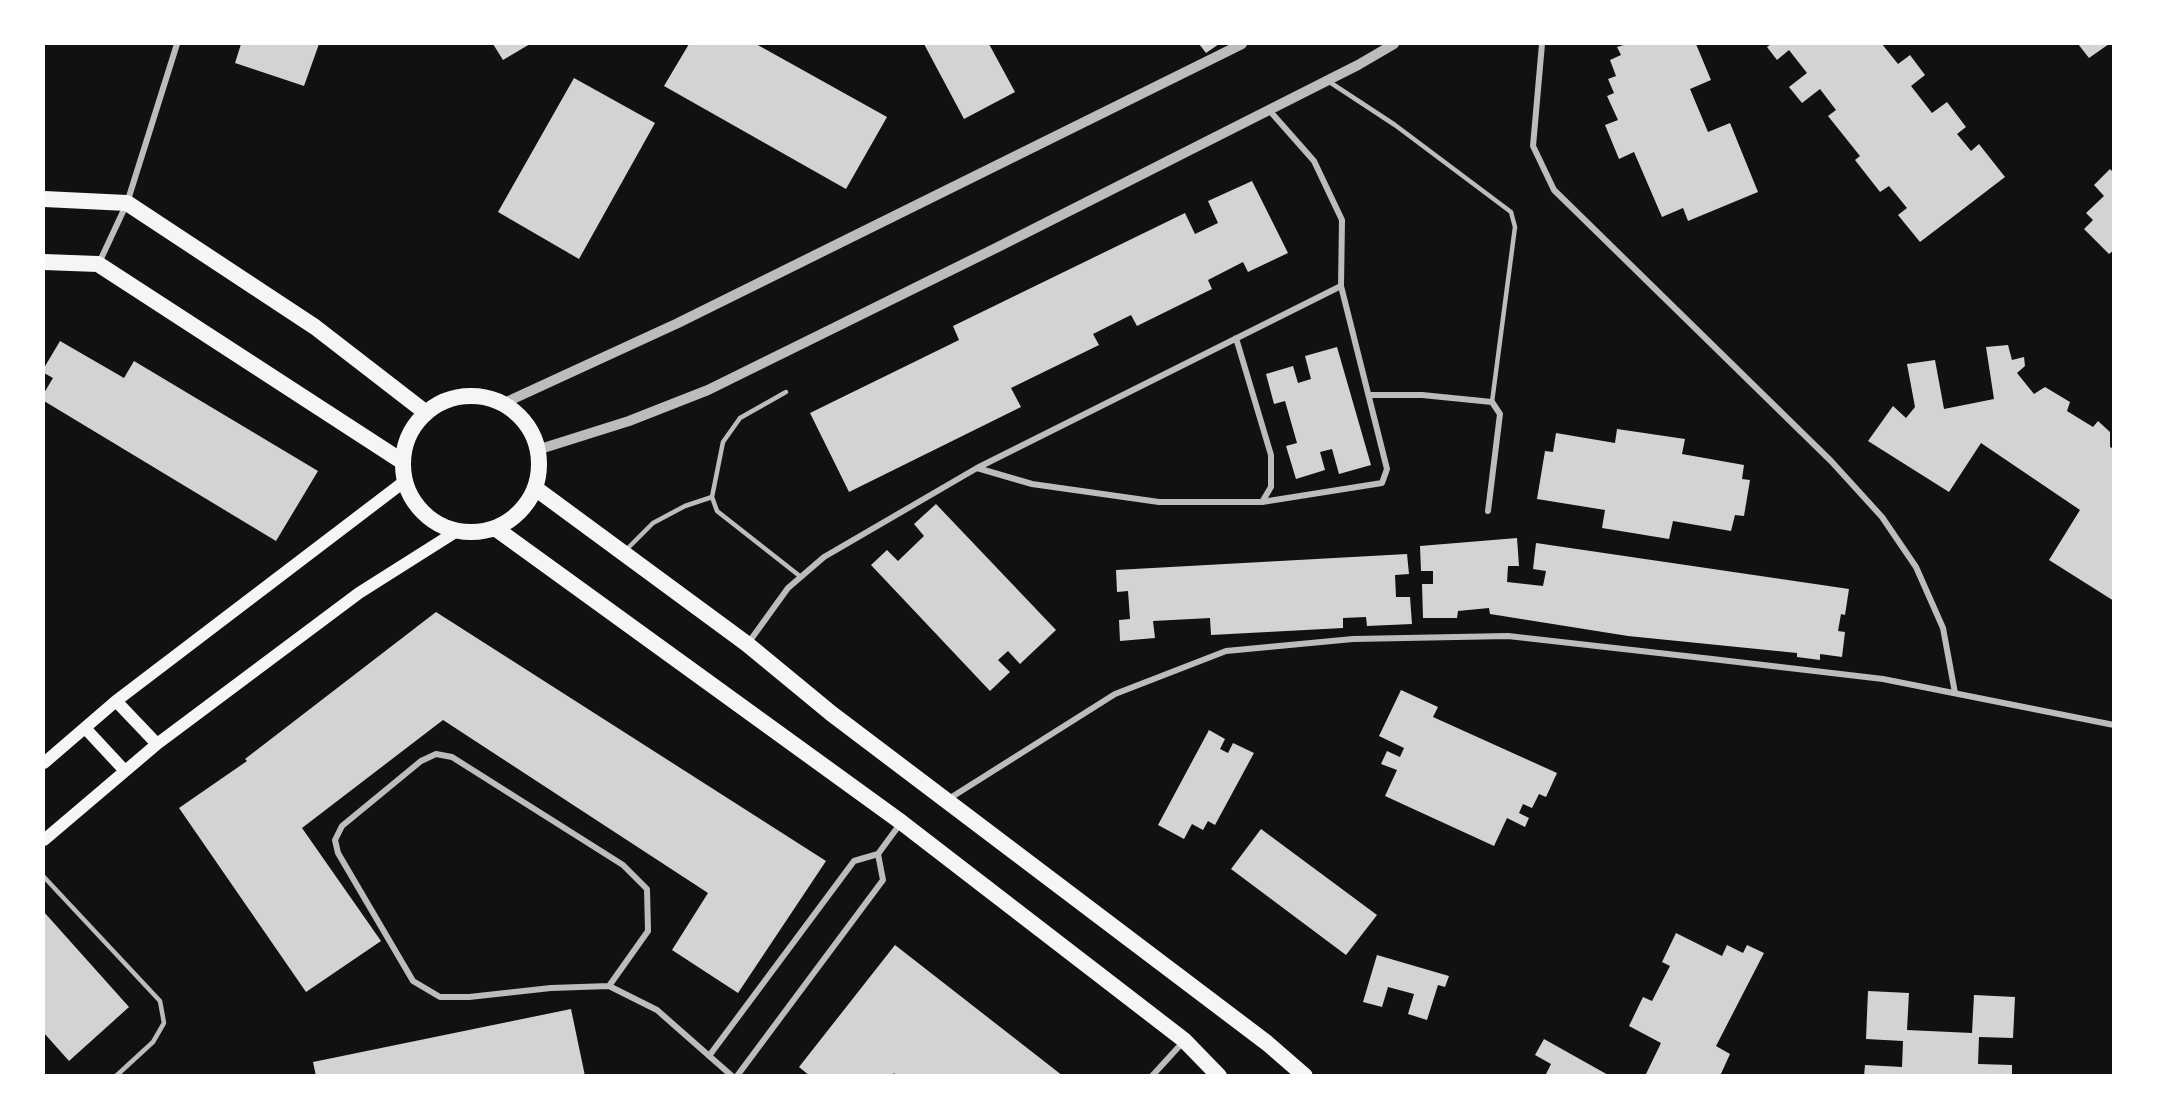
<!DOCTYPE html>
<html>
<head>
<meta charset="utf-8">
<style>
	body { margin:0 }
	#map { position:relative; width:2157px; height:1119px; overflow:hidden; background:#111; font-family:"Open Sans",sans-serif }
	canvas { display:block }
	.frame { position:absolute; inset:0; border:45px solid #fff; pointer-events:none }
</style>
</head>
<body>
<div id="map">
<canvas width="2157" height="1119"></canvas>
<div class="frame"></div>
</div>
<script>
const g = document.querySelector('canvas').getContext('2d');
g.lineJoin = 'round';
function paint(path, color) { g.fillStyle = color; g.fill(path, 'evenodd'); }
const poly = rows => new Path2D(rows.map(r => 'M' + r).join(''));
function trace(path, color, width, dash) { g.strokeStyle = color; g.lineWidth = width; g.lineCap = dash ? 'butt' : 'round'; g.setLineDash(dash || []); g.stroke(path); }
const building = poly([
	[241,44,319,44,304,86,235,63],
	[493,44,530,44,503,60],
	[689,44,756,44,887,117,846,189,664,86],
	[924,44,989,44,1015,92,964,119],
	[1199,44,1219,44,1206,53],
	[1627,44,1696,44,1711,80,1690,89,1708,132,1730,123,1758,192,1688,221,1683,208,1662,217,1634,152,1619,159,1605,125,1618,120,1607,96,1614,93,1608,79,1616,76,1610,60,1621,55,1617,47],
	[1771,44,1882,44,1898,64,1910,55,1925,75,1911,86,1932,113,1947,102,1966,127,1957,134,1971,151,1979,144,2005,177,1920,242,1898,215,1907,208,1889,186,1880,192,1855,160,1860,156,1828,116,1836,110,1820,89,1802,103,1789,87,1807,73,1789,50,1777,60,1767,47],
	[2078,44,2109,44,2089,58],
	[574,78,655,123,579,259,498,212],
	[2110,169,2114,173,2114,250,2109,254,2084,229,2093,220,2086,213,2104,196,2094,185],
	[1252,181,1288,253,1248,272,1243,262,1208,280,1212,289,1137,326,1131,315,1093,334,1099,345,1011,388,1021,407,849,492,810,413,959,340,953,326,1185,213,1195,234,1218,223,1208,201],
	[60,341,124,378,134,361,318,471,276,541,44,401,44,393,53,378,44,373,44,368],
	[2008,345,2012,360,2024,357,2025,366,2017,373,2034,394,2045,387,2070,402,2067,411,2093,427,2098,421,2110,432,2110,447,2114,449,2114,601,2049,560,2080,510,1981,443,1949,492,1868,441,1893,406,1906,418,1915,407,1907,364,1935,360,1944,409,1994,399,1986,347],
	[1337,347,1371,465,1339,474,1332,449,1320,452,1325,470,1296,479,1286,446,1297,443,1285,401,1274,404,1266,374,1293,366,1298,383,1311,379,1305,356],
	[1617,429,1685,439,1682,454,1744,465,1742,479,1750,480,1744,516,1735,515,1731,531,1673,521,1669,539,1602,528,1605,510,1537,499,1545,451,1553,452,1556,433,1615,443],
	[936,504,1056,630,1020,664,1008,651,998,660,1010,672,990,691,871,565,887,550,898,561,924,536,914,524],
	[1517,538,1519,566,1508,566,1507,582,1543,586,1546,571,1533,569,1536,543,1849,589,1845,615,1841,614,1838,631,1845,632,1842,657,1820,654,1820,660,1797,657,1797,653,1628,636,1490,614,1489,608,1458,611,1457,618,1423,618,1422,584,1433,584,1433,571,1421,571,1420,546],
	[1407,554,1409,574,1395,575,1396,597,1410,597,1412,624,1367,626,1366,617,1343,618,1343,628,1211,635,1210,618,1153,621,1155,638,1120,641,1119,620,1130,619,1128,591,1117,592,1116,570],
	[436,612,826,861,738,993,672,950,708,893,443,720,302,828,381,941,306,992,179,808,247,761,245,759],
	[1401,690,1438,707,1433,717,1557,773,1546,797,1539,794,1532,808,1523,804,1519,813,1529,818,1525,827,1507,818,1494,846,1385,796,1397,770,1381,764,1387,751,1400,757,1404,748,1379,736],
	[1209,730,1225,739,1220,749,1228,753,1233,743,1254,753,1215,825,1208,821,1203,830,1192,824,1184,839,1158,825],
	[1261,829,1377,915,1346,955,1231,869],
	[44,912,129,1007,69,1061,44,1033],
	[1676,933,1722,956,1727,945,1743,953,1747,945,1764,953,1716,1046,1730,1054,1720,1076,1645,1076,1661,1043,1629,1026,1643,997,1652,1001,1670,966,1662,962],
	[895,945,1063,1076,897,1076,894,1073,892,1076,810,1076,799,1067],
	[1377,955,1449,976,1445,987,1438,985,1427,1020,1408,1014,1414,994,1388,987,1382,1007,1363,1002],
	[1868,991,1909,993,1907,1030,1972,1033,1974,995,2015,997,2013,1038,1979,1037,1978,1064,2012,1065,2012,1076,1864,1076,1865,1065,1902,1067,1903,1041,1866,1039],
	[571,1009,585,1076,316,1076,313,1062],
	[1544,1039,1610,1076,1545,1076,1551,1064,1535,1055]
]);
const service = poly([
	[1328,81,1395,125,1511,212,1515,227,1492,402],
	[786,392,740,418,723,442,712,497,717,511,801,577],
	[626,550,653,523,685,506,712,497],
	[44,877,160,1001,164,1023,153,1042,116,1076]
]);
const minor = poly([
	[1542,44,1533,146,1554,190,1831,461,1882,517,1916,567,1943,628,1955,693],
	[99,263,127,203,177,44],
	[1369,395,1422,395,1492,402,1500,414,1488,511],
	[977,468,1032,484,1159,502,1262,502,1271,487,1271,455,1236,338],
	[1262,502,1382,483,1387,469,1341,286,1342,220,1314,161,1269,110],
	[749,642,788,588,824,557,977,468,1341,286],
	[947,800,1115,694,1226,651,1353,639,1508,636,1712,659,1883,679,2114,725],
	[609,986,648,931,647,889,623,865,452,757,436,754,421,761,342,826,335,840,338,853,413,981,440,997,469,997,551,988,609,986,657,1010,732,1076],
	[709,1056,854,861,878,854,900,824],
	[737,1076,883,880,878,854],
	[1152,1076,1184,1041]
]);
const tertiary = poly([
	[502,404,678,323,1242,44],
	[537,450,629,421,708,390,998,247,1358,65,1394,44]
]);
const secondary = poly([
	[116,701,157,744],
	[85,728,125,771],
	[44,763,116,701,405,481],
	[44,840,157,744,359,593,457,531]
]);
const trunk = poly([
	[44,199,127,203,315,327,425,412],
	[44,262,98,264,403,462],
	'403 464a68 68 0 1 1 136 0a68 68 0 1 1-136 0Z',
	[535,488,747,644,832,714,1267,1043,1305,1076],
	[495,528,901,822,1184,1040,1219,1076]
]);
paint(building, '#d3d3d3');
trace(service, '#bcbcbc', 4.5);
trace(minor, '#bcbcbc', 6);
trace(tertiary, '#bcbcbc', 10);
trace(secondary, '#f5f5f5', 12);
trace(trunk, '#f5f5f5', 16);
</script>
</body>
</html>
